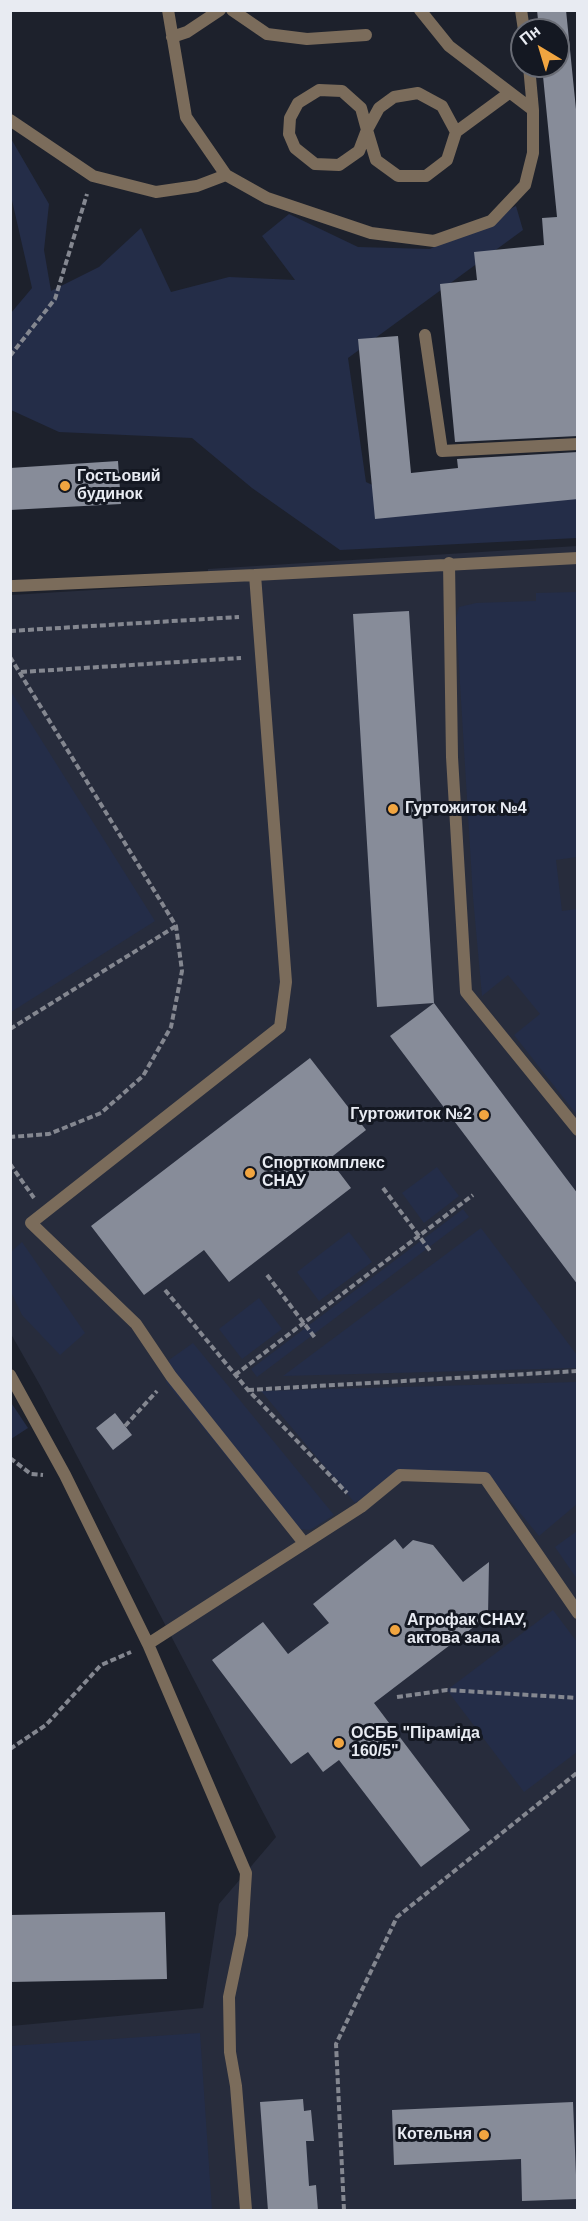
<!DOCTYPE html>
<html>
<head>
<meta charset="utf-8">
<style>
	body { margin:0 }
	#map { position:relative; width:588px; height:2221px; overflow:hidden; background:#1d212c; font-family:Arial,sans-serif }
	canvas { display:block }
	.frame { position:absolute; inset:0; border:12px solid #e8ebf2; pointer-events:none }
	.north { position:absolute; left:510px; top:18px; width:60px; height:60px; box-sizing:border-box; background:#141822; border:2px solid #696c75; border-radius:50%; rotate:322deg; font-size:16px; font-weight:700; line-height:24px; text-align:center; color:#e8ebf2 }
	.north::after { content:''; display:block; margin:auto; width:21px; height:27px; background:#f1a540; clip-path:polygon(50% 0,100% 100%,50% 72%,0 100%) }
</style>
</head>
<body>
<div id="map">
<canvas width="588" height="2221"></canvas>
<div class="frame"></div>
<div class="north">Пн</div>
</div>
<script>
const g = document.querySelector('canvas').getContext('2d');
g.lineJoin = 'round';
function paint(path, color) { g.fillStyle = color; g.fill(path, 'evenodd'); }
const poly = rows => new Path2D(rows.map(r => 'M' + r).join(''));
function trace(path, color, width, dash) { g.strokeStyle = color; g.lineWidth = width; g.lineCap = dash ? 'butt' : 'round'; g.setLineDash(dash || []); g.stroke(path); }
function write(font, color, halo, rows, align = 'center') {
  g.font = font + ' Arial,sans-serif'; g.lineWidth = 6; g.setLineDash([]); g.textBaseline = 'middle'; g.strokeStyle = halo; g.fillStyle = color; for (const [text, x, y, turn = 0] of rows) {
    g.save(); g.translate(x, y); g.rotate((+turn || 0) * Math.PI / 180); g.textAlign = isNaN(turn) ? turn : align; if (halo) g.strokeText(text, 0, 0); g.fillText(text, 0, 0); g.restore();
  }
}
const built = poly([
	[577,546,577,2210,11,2210,11,2026,203,2008,219,1904,276,1837,41,1387,11,1334,11,595,208,583,208,569]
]);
const green = poly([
	[10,137,49,204,44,250,51,291,99,267,141,228,171,292,229,277,295,280,262,236,289,214,358,247,430,249,516,206,523,230,348,358,366,482,429,512,577,495,577,538,340,550,252,488,192,438,59,432,11,410,11,313,32,288,11,196],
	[577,592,577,857,556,860,562,911,577,909,577,1115,514,1035,540,1014,508,975,482,996,473,897,456,618,459,607,476,603,536,601,536,593],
	[10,690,155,921,11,1012,10,1012],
	[437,1167,459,1196,424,1223,402,1193],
	[463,1209,469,1217,257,1377,251,1369],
	[481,1228,577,1355,577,1368,283,1376],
	[349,1232,372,1262,319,1301,297,1272],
	[22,1242,85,1333,60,1355,22,1315,11,1292,11,1252],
	[259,1298,282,1329,242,1359,219,1329],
	[193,1343,334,1515,310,1530,294,1529,281,1524,166,1382,169,1360],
	[577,1382,577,1504,539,1536,491,1478,393,1478,355,1503,261,1391],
	[10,1401,28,1428,11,1439,10,1439],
	[577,1531,577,1579,555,1547],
	[553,1610,577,1642,577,1752,524,1792,447,1690],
	[200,2033,212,2210,11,2210,11,2046]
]);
const building = poly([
	[537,10,566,10,578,129,578,436,455,442,440,284,477,280,474,252,544,245,542,218,557,217,542,66,558,66,558,30,539,30],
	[398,336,411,473,458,468,457,459,578,452,578,499,375,519,358,339],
	[118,461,121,504,10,510,10,468],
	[409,611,434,1003,377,1007,353,614],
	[434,1003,578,1194,578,1285,390,1036],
	[310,1058,366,1130,329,1159,351,1188,229,1282,204,1250,144,1295,91,1226],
	[115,1413,132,1435,113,1450,96,1428],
	[395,1539,403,1549,413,1540,433,1545,463,1582,489,1562,488,1616,374,1703,470,1830,421,1867,339,1760,323,1772,308,1752,291,1764,212,1660,263,1622,288,1654,329,1623,313,1604],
	[165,1912,167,1979,10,1982,10,1915],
	[303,2099,304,2111,311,2110,314,2141,306,2141,309,2186,316,2185,318,2211,268,2211,260,2102],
	[573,2102,577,2199,522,2201,521,2159,394,2165,392,2110]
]);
const path = poly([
	[10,356,55,299,87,194],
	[10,631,239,617],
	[10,657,176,926,182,971,171,1027,143,1076,101,1113,49,1134,10,1137],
	[21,672,241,658],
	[10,1029,176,926],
	[10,1164,34,1198],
	[383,1188,431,1252],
	[267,1275,316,1339],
	[165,1290,248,1390,347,1493],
	[235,1375,473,1195],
	[248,1390,578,1371],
	[125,1426,157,1391],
	[10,1458,31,1474,43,1475],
	[397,1697,447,1690,578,1698],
	[10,1749,46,1725,101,1665,131,1652],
	[344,2210,336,2044,397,1917,578,1772]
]);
const lane = poly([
	[168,10,186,117,226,175,267,198,371,233,434,241,491,221,525,185,533,153,533,110,449,46,420,10],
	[232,10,267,34,307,39,366,35],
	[521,10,524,30],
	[172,37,187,32,220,10],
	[529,66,533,110],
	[10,120,93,176,156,192,197,186,226,175],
	[367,130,359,151,339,165,315,164,295,148,289,134,290,118,298,103,319,90,342,91,361,108,367,130,376,160,398,176,426,176,447,160,456,132,442,106,418,93,394,97,379,108,367,130],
	[456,132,509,93],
	[425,335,442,451,578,444],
	[449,563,452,757,466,992,578,1130],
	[13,586,255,575],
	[10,1375,65,1475,148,1644,246,1873,242,1935,229,1997,230,2052,236,2086,246,2210],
	[304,1543,171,1376,136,1324,31,1223,280,1027,286,982,255,575,578,558],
	[148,1644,361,1507,400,1475,485,1478,578,1613]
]);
const markers = [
	[65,486,6,"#f1a540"],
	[393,809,6,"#f1a540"],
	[484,1115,6,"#f1a540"],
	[250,1173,6,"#f1a540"],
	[395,1630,6,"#f1a540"],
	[339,1743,6,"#f1a540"],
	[484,2135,6,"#f1a540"]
];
const poiNames = [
	["Гостьовий",77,477],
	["будинок",77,495],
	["Гуртожиток №4",405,809],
	["Гуртожиток №2",472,1115,"right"],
	["Спорткомплекс",262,1164],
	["СНАУ",262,1182],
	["Агрофак СНАУ,",407,1621],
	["актова зала",407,1639],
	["ОСББ \"Піраміда",351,1734],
	["160/5\"",351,1752],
	["Котельня",472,2135,"right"]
];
paint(built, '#272c3c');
paint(green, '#242d48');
paint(building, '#878c99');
trace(path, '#848790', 4, [6, 3]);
trace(lane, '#7b6c5b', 12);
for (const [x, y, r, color] of markers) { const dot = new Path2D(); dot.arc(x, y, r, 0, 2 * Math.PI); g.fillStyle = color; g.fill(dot); trace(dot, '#141822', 2); }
write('bold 16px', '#e8ebf2', '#141822', poiNames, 'left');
</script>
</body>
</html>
